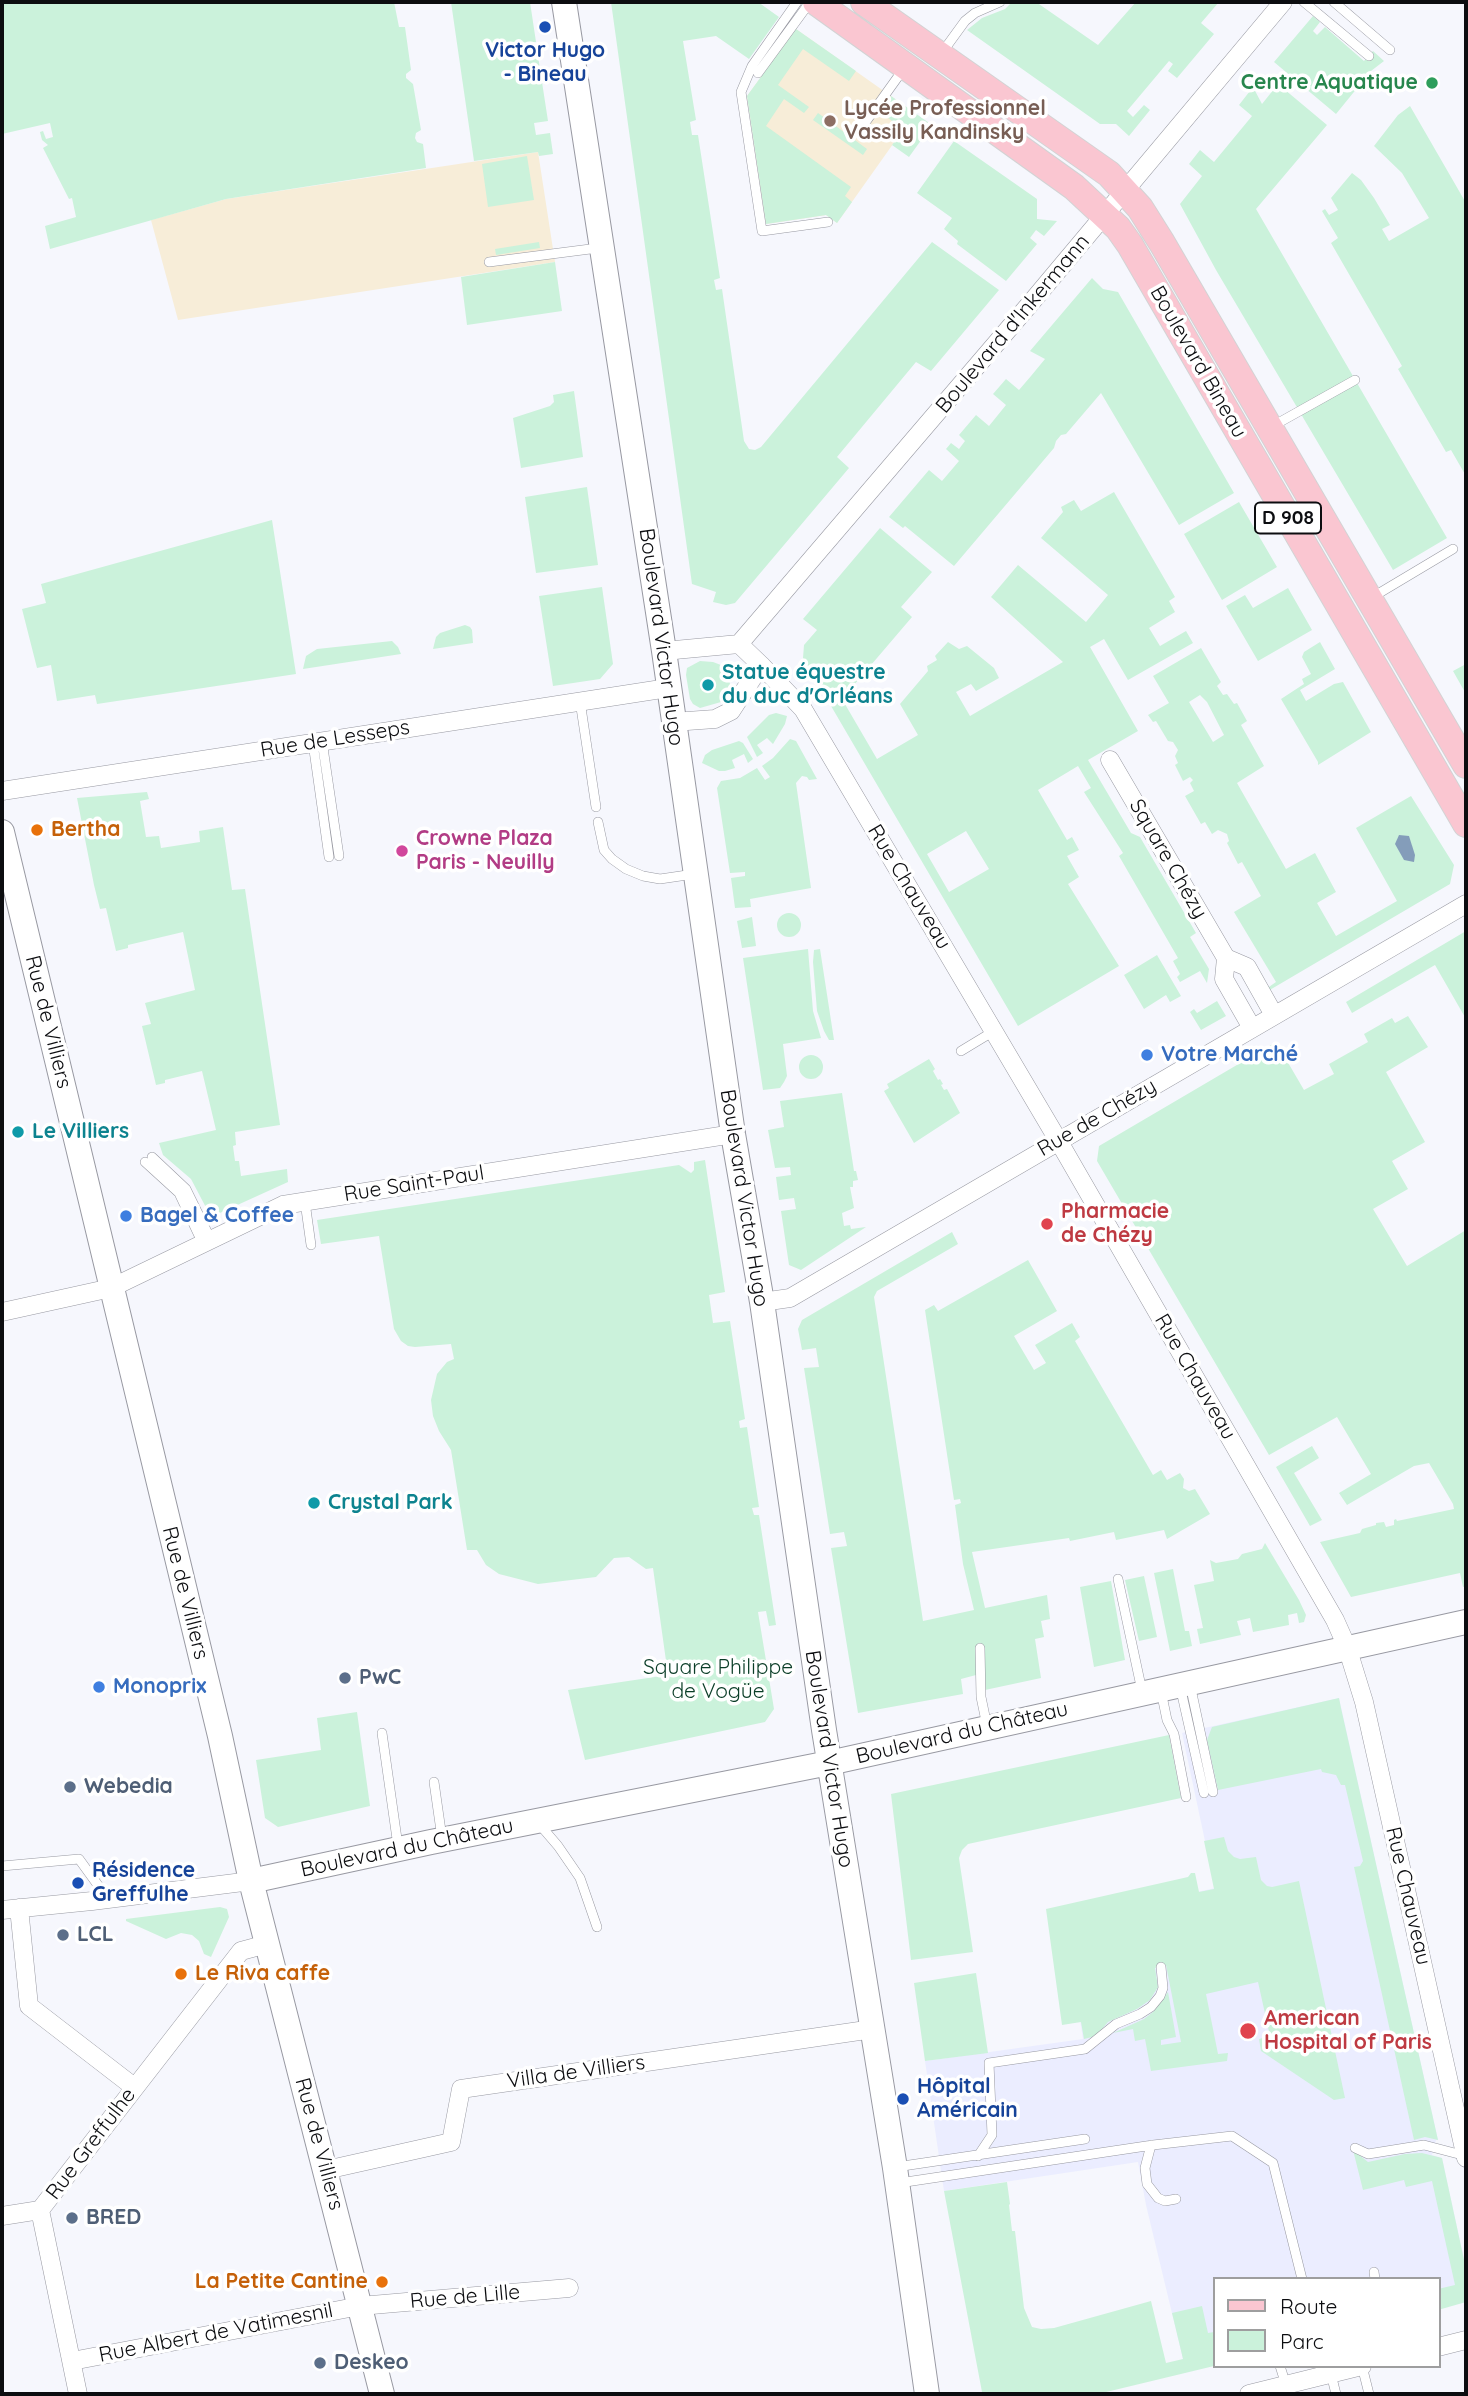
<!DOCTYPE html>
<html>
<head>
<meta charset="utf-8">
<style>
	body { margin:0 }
	#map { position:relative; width:1468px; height:2396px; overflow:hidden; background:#f6f7fd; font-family:Quicksand,sans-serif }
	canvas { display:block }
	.frame { position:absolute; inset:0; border:4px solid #0c0d10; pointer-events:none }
	.legend { position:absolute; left:1213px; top:2277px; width:228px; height:91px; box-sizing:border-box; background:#fff; border:2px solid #9e9e9f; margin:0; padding:9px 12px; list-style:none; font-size:21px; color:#0c0d10 }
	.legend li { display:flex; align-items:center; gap:14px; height:35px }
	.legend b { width:35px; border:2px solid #9e9e9f }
</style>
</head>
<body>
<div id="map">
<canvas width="1468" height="2396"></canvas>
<div class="frame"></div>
<ul class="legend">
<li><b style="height:9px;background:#fac6d1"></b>Route</li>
<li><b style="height:19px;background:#cbf2db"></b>Parc</li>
</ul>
</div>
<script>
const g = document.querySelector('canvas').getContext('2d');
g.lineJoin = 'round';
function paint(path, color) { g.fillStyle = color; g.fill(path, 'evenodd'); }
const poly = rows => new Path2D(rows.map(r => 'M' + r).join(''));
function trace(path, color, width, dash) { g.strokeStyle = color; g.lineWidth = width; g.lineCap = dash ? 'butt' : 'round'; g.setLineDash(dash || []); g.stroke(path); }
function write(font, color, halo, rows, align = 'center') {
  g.font = font + ' Quicksand,sans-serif'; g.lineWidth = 7; g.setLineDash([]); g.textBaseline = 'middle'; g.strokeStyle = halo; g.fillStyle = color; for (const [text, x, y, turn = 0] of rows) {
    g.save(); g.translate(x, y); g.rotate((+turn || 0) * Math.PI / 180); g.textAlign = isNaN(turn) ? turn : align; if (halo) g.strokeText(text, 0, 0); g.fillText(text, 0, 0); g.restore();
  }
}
const built = poly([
	[1339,1698,1438,2140,1436,2140,1432,2155,1442,2158,1466,2269,1466,2288,1438,2295,1438,2279,1214,2279,1214,2351,1183,2359,1146,2205,1138,2162,944,2191,925,2061,1083,2039,1065,1921,1215,1888,1182,1733]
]);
const education = poly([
	[796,29,915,113,837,223,826,215,766,224,747,96],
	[538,152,555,262,178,320,151,220,226,199]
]);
const green = poly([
	[2,2,394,2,399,27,405,27,411,70,406,74,406,78,413,84,421,130,416,133,415,138,417,142,423,144,426,168,226,199,50,249,45,226,76,217,72,198,69,199,43,148,48,145,42,140,40,132,43,131,46,139,53,137,50,123,2,134,2,75,4,74,2,64],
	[451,2,530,2,536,42,522,43,523,57,538,56,548,121,534,123,536,135,550,133,553,154,539,156,538,152,474,161],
	[611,2,758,2,779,17,749,59,716,36,683,41,696,120,690,122,692,135,698,135,720,278,714,280,716,290,722,289,744,441,749,449,755,450,761,447,932,242,999,290,931,371,916,362,837,457,849,468,735,603,726,605,713,602,716,592,692,584],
	[1012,2,1036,2,1098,45,1136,2,1219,2,1201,23,1214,34,1177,78,1168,71,1173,64,1169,61,1127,111,1133,117,1144,105,1150,110,1129,136,1116,124,1100,124,967,30,982,18,1005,9],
	[1313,16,1320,22,1313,31,1317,35,1325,27,1364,61,1373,51,1384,61,1371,71,1336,114,1274,62],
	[796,29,856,71,849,81,803,49,778,85,809,107,804,113,784,99,766,126,851,187,845,196,852,202,837,223,826,215,766,224,747,96],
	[1278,84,1327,125,1256,209,1447,538,1393,570,1216,270,1180,204,1202,176,1189,164,1200,150,1214,162,1252,116,1239,105,1253,87,1262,104],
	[891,96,932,125,909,157,892,145,903,130,886,116,885,106],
	[1410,106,1466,203,1466,476,1451,450,1446,452,1398,369,1402,366,1331,243,1338,238,1322,211,1325,209,1329,215,1338,210,1331,198,1352,173,1361,180,1374,198,1390,225,1382,229,1389,241,1429,218,1402,173,1374,146,1398,115],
	[818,113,867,149,863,155,813,120],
	[954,141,1037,199,1037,219,1057,221,1044,236,1036,230,1030,238,1037,244,1006,281,957,244,958,241,944,229,952,218,917,193],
	[527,156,534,200,488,207,482,164],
	[539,242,540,248,496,255,495,249],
	[555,262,562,311,467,325,461,277],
	[1092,278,1103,289,1118,292,1234,493,1179,525,1101,393,1066,434,1061,435,1056,441,1054,448,954,566,905,526,903,528,889,517,929,470,942,481,959,461,946,449,951,443,959,449,965,441,959,435,976,415,989,426,1006,405,993,394,1006,379,1019,390,1031,376,1045,359,1030,351],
	[574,391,583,457,521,468,513,418,550,406,554,402,553,395],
	[587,487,598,565,536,573,525,497],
	[1114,492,1175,597,1169,601,1175,612,1149,628,1160,646,1186,631,1193,643,1128,680,1104,639,1090,647,1138,731,1088,760,1131,833,1140,837,1196,933,1190,937,1209,969,1207,983,1200,971,1180,982,1177,977,1180,974,1173,961,1178,958,1119,856,1123,853,1084,792,1091,788,1078,766,1038,790,1067,840,1072,837,1079,850,1067,856,1079,877,1068,884,1119,966,1018,1026,803,658,804,645,817,630,803,619,880,528,932,572,901,607,912,617,842,699,877,759,918,735,900,704,928,671,927,666,937,660,935,656,948,642,959,649,967,646,994,668,999,678,976,691,971,684,956,692,970,716,1063,662,991,597,1018,565,1086,622,1108,595,1041,538,1063,512,1061,507,1074,500,1081,511],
	[966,831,989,869,949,892,927,854],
	[1239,502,1277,567,1222,600,1184,534],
	[272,520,296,674,97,704,95,695,57,701,51,665,37,668,22,609,46,603,41,584],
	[602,587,613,664,600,679,553,686,539,596],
	[1288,588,1312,630,1258,661,1226,606,1245,595,1253,608],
	[465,625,470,627,472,630,473,643,433,649,436,637,440,633],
	[392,641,398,647,401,654,303,669,306,656,317,649],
	[1320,642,1335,669,1300,690,1306,701,1334,684,1343,682,1371,732,1318,765,1318,762,1281,699,1304,684,1302,679,1311,674,1302,657,1304,652],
	[1201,648,1221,682,1217,686,1223,695,1227,694,1234,704,1237,703,1247,721,1241,725,1264,766,1237,783,1286,869,1315,853,1336,892,1317,903,1336,936,1397,901,1356,828,1411,796,1454,865,1450,884,1268,991,1266,989,1276,982,1234,912,1261,896,1242,862,1238,864,1227,843,1229,841,1227,834,1218,830,1212,834,1205,822,1201,824,1185,796,1194,791,1190,783,1193,780,1190,777,1183,781,1175,765,1178,763,1175,756,1178,750,1173,742,1168,741,1156,721,1153,722,1148,715,1169,703,1153,676],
	[1200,695,1207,702,1224,735,1213,742,1189,702],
	[700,661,713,662,721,665,727,672,730,684,727,695,721,702,700,708,693,704,690,699,686,675,687,668],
	[1466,664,1466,694,1453,671],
	[776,713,787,716,785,724,773,744,767,738,757,745,763,753,757,757,747,737,769,715],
	[790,739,796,741,817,779,809,780,807,777,802,776,796,783,811,888,750,899,751,907,735,908,731,878,745,876,745,872,730,873,717,788,721,781,740,778,757,768,765,780,770,777,762,766,773,758],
	[739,741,743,743,753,759,748,763,744,754,732,760,735,768,725,771,719,771,702,763,705,755,712,750],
	[147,792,149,799,140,801,146,837,159,836,161,848,200,842,199,831,223,827,232,890,245,889,280,1125,235,1132,236,1145,233,1146,235,1161,239,1161,241,1176,287,1169,288,1182,211,1217,191,1179,163,1155,159,1143,216,1130,202,1071,165,1080,165,1083,156,1085,142,1026,151,1024,145,1003,195,990,183,932,128,945,128,948,116,951,106,908,100,909,94,885,77,798],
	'777 925a12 12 0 1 1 24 0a12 12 0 1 1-24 0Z',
	[752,917,756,946,742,948,737,921],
	[1466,931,1466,1019,1435,965,1352,1013,1346,1002],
	[808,949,813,1011,821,1038,783,1044,787,1076,784,1082,780,1088,763,1090,743,958],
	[820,949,834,1040,829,1040,824,1031,817,1011,813,962,814,950],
	[1157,955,1181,996,1170,1002,1166,995,1144,1009,1124,975],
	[1217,1001,1226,1016,1201,1030,1190,1012,1194,1009,1197,1013],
	[1408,1016,1428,1047,1386,1072,1425,1142,1392,1161,1408,1189,1373,1209,1407,1266,1466,1230,1466,1586,1463,1587,1460,1573,1351,1597,1320,1542,1360,1533,1362,1529,1376,1525,1376,1523,1384,1522,1386,1527,1394,1525,1394,1520,1396,1519,1397,1521,1454,1509,1453,1504,1429,1463,1414,1466,1347,1505,1339,1493,1371,1474,1337,1417,1269,1455,1097,1161,1099,1146,1276,1042,1304,1090,1334,1074,1329,1064,1368,1042,1364,1034,1392,1018,1395,1023],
	'799 1067a12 12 0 1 1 24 0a12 12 0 1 1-24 0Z',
	[929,1059,935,1069,933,1071,938,1080,940,1079,943,1084,941,1085,944,1090,947,1089,960,1113,914,1143,884,1091,889,1088,887,1084],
	[842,1093,854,1171,856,1171,858,1180,853,1181,853,1187,850,1187,854,1208,842,1213,844,1226,850,1225,851,1229,866,1227,801,1270,789,1265,781,1211,796,1209,794,1198,779,1200,776,1177,791,1175,790,1167,775,1168,768,1130,784,1127,780,1101],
	[705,1160,725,1292,709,1295,713,1323,730,1321,745,1419,739,1421,740,1428,747,1427,759,1507,752,1508,754,1515,759,1515,776,1625,769,1626,766,1611,758,1612,774,1709,765,1722,585,1760,568,1690,668,1675,653,1568,646,1569,629,1557,614,1558,596,1577,538,1584,499,1574,486,1565,477,1550,467,1550,451,1450,439,1431,433,1416,431,1400,437,1374,447,1362,454,1359,451,1344,415,1347,408,1346,401,1341,394,1329,379,1236,321,1244,317,1220,679,1165,691,1173,694,1170,694,1162],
	[952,1232,958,1244,877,1291,874,1297,923,1621,974,1610,963,1564,955,1505,961,1503,960,1499,954,1500,925,1310,934,1305,938,1311,1028,1260,1057,1311,1014,1336,1034,1370,1046,1363,1035,1345,1072,1323,1080,1337,1075,1341,1153,1475,1161,1470,1167,1480,1180,1473,1184,1479,1183,1488,1189,1491,1195,1489,1210,1514,1167,1539,1164,1530,1116,1540,1114,1532,1070,1541,1069,1538,972,1552,985,1608,1047,1595,1050,1619,1041,1621,1044,1637,1035,1639,1041,1678,985,1690,985,1674,976,1675,961,1679,963,1694,858,1713,831,1548,847,1546,844,1532,830,1534,804,1368,819,1367,818,1361,816,1348,802,1350,798,1329,802,1320],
	[1312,1446,1319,1458,1294,1473,1322,1520,1310,1526,1276,1467],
	[1265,1543,1299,1600,1306,1615,1304,1622,1299,1623,1297,1613,1288,1615,1289,1625,1253,1632,1250,1618,1237,1621,1241,1635,1200,1644,1197,1629,1203,1628,1194,1585,1214,1581,1210,1560,1216,1563,1238,1559,1242,1554,1262,1549],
	[1173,1569,1185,1631,1189,1631,1192,1646,1170,1651,1154,1573],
	[1144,1576,1157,1637,1139,1641,1125,1580],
	[1111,1581,1125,1660,1094,1667,1080,1587],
	[1339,1698,1341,1708,1438,2140,1425,2137,1414,2140,1354,1867,1360,1866,1363,1861,1345,1785,1341,1785,1336,1775,1322,1772,1321,1769,1218,1790,1207,1740,1212,1727],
	[357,1712,370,1806,278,1827,265,1818,256,1760,321,1750,317,1718],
	[1169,1735,1181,1798,968,1844,962,1850,959,1858,973,1952,911,1960,891,1794],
	[1224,1837,1228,1851,1234,1857,1240,1859,1256,1857,1261,1880,1267,1886,1272,1887,1299,1881,1345,2098,1334,2100,1261,2051,1259,2039,1270,2036,1258,1982,1206,1994,1218,2054,1228,2053,1227,2061,1151,2071,1145,2039,1135,2041,1133,2029,1113,2033,1144,2019,1153,2012,1168,1992,1176,2037,1161,2040,1161,2045,1181,2042,1166,1965,1155,1968,1158,1987,1150,2000,1137,2009,1108,2022,1096,2036,1084,2039,1081,2022,1062,2025,1046,1909,1188,1877,1191,1873,1195,1873,1199,1892,1214,1889,1204,1841],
	[220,1907,227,1909,229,1917,211,1957,204,1954,199,1941,192,1935,181,1933,166,1939,126,1921,126,1919],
	[976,1973,988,2053,925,2061,914,1983],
	[1353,2150,1368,2162,1405,2154,1422,2153,1442,2158,1466,2269,1466,2302,1438,2310,1438,2289,1455,2285,1432,2181,1406,2187,1404,2180,1363,2190],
	[1007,2182,1010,2204,1009,2205,1012,2231,1015,2231,1024,2308,1032,2327,1041,2329,1054,2328,1151,2301,1166,2363,1183,2359,1172,2313,1202,2306,1208,2333,1214,2332,1214,2366,1098,2394,985,2394,982,2392,944,2191]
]);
const water = poly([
	[1399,835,1409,836,1415,855,1414,862,1404,860,1395,844]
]);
const lane = poly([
	[797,2,752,66,741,92,762,231,828,222],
	[1304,2,1369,56],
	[1334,2,1390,50],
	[941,54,965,21,975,13,1000,2],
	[758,73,810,2],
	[862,127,905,67],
	[489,262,598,248],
	[1271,427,1355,380],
	[1371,598,1453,549],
	[580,701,596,807],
	[322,741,339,856],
	[313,743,329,857],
	[598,822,604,850,612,859,626,869,643,876,660,879,694,874],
	[961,1051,994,1031],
	[152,1157,186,1189,211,1240],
	[145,1162,179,1193,203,1244],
	[305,1202,311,1245],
	[1118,1579,1142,1691],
	[980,1648,981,1697,987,1726],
	[1190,1684,1213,1792],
	[1180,1686,1204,1793],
	[1161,1691,1167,1720,1174,1734,1186,1797],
	[382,1733,398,1846],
	[434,1782,442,1838],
	[540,1825,558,1846,580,1878,597,1927],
	[2,1866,79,1859,108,1899],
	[1151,2145,1145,2168,1147,2184,1158,2198,1165,2201,1176,2199],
	[1355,2148,1368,2154,1424,2145,1466,2156],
	[978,2156,992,2135,989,2063,1085,2049,1116,2024,1140,2014,1151,2007,1160,1996,1163,1988,1161,1967],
	[896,2167,1085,2139],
	[899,2183,1153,2145,1232,2136,1273,2163,1302,2279],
	[1374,2272,1375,2279],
	[1280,2366,1286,2385],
	[1362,2366,1369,2394],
	[1331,2374,1336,2394]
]);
const street = poly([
	[739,644,1029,305,1283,2],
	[664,651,739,644],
	[761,665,803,709,1058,1140,1335,1620,1347,1647,1364,1702,1466,2158],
	[673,722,715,719,731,711,761,665,739,644],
	[1110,760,1226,958],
	[2,791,668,688],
	[1226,958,1247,967,1274,1015],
	[1226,958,1224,979,1252,1028],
	[762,1302,790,1298,1466,904],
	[2,1312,111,1288,283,1205,733,1134],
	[19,1908,29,2006,134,2087],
	[2,1910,92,1901,251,1881],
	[326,2170,451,2142,461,2089,873,2029],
	[40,2210,241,1951,267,1944],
	[40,2210,78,2394],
	[2,2216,40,2210],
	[1438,2347,1466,2340],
	[72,2361,360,2306,569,2288],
	[1249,2394,1362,2366]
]);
const secondary = poly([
	[564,2,664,651,733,1134,762,1302,824,1730,895,2168,927,2394],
	[2,832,220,1736,251,1881,382,2394],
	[251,1881,431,1842,829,1763,1466,1622]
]);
const primary = poly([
	[816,2,1074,187,1118,228,1130,245,1466,824],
	[864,2,1109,174,1140,208,1162,243,1466,765]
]);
const markers = [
	[545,27,7,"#1a4fb4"],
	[1432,83,7,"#2e9e5b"],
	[830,121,7,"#8d6e63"],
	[708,685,7,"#0f9aa8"],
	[37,830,7,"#e8710a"],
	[402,851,7,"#d1479c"],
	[1147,1055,7,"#3f7fe0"],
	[18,1132,7,"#0f9aa8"],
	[126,1216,7,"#3f7fe0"],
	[1047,1224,7,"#e0444e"],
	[314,1503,7,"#0f9aa8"],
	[345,1678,7,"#5c6f8a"],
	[99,1687,7,"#3f7fe0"],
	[70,1787,7,"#5c6f8a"],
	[78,1883,7,"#1a4fb4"],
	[63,1935,7,"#5c6f8a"],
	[181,1974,7,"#e8710a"],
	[1248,2031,9,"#e0444e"],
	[903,2099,7,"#1a4fb4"],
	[72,2218,7,"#5c6f8a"],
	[382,2282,7,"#e8710a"],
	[320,2363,7,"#5c6f8a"]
];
const shields = [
	[1288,518,66]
];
const shieldNames = [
	["D 908",1288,518]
];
const transitNames = [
	["Victor Hugo",545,51,"center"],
	["- Bineau",545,75,"center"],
	["Résidence",92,1871],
	["Greffulhe",92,1895],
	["Hôpital",917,2087],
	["Américain",917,2111]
];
const leisureNames = [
	["Centre Aquatique",1418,83]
];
const educationNames = [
	["Lycée Professionnel",844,109],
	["Vassily Kandinsky",844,133]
];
const streetNames = [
	["Boulevard d'Inkermann",1013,324,-50],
	["Boulevard Bineau",1198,362,60],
	["Boulevard Victor Hugo",661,637,82],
	["Rue de Lesseps",335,739,-9],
	["Square Chézy",1168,859,60],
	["Rue Chauveau",909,887,59],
	["Rue de Villiers",48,1022,76],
	["Rue de Chézy",1097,1118,-30],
	["Rue Saint-Paul",414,1184,-9],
	["Boulevard Victor Hugo",744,1198,81],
	["Rue Chauveau",1195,1377,60],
	["Rue de Villiers",185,1593,76],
	["Boulevard du Château",962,1733,-13],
	["Boulevard Victor Hugo",829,1759,81],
	["Boulevard du Château",407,1848,-12],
	["Rue Chauveau",1408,1896,77],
	["Villa de Villiers",576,2072,-8],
	["Rue Greffulhe",91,2144,-53],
	["Rue de Villiers",319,2144,75],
	["Rue de Lille",465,2297,-5],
	["Rue Albert de Vatimesnil",216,2333,-11]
];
const cultureNames = [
	["Statue équestre",722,673],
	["du duc d'Orléans",722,697],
	["Le Villiers",32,1132],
	["Crystal Park",328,1503]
];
const foodNames = [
	["Bertha",51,830],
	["Le Riva caffe",195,1974],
	["La Petite Cantine",368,2282,"right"]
];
const hotelNames = [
	["Crowne Plaza",416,839],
	["Paris - Neuilly",416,863]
];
const shopNames = [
	["Votre Marché",1161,1055],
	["Bagel & Coffee",140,1216],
	["Monoprix",113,1687]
];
const healthNames = [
	["Pharmacie",1061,1212],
	["de Chézy",1061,1236],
	["American",1264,2019],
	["Hospital of Paris",1264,2043]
];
const parkNames = [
	["Square Philippe",718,1668],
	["de Vogüe",718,1692]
];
const serviceNames = [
	["PwC",359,1678],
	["Webedia",84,1787],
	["LCL",77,1935],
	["BRED",86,2218],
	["Deskeo",334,2363]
];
paint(built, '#ebedff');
paint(education, '#f7edd8');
paint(green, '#cbf2db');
paint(water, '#849dba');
trace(lane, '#9899a2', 10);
trace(street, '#9899a2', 19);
trace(secondary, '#9899a2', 26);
trace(primary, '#d3d3d4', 28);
trace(lane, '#fff', 9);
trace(street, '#fff', 18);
trace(secondary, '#fff', 24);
trace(primary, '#fac6d1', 26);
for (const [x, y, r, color] of markers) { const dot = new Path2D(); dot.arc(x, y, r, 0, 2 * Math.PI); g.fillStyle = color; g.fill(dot); trace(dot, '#fff', 2.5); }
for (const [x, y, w] of shields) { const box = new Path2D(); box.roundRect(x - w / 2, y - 15.5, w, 31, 5); g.fillStyle = '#fff'; g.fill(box); trace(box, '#0c0d10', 2); }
write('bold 19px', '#0c0d10', null, shieldNames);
write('bold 21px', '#164399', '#fff', transitNames, 'left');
write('bold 21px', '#27864d', '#fff', leisureNames, 'right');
write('bold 21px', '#785e54', '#fff', educationNames, 'left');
write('21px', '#0c0d10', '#fff', streetNames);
write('bold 21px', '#0d838f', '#fff', cultureNames, 'left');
write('bold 21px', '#c56008', '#fff', foodNames, 'left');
write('bold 21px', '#b23c85', '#fff', hotelNames, 'left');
write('bold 21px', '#366cbe', '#fff', shopNames, 'left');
write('bold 21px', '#be3a42', '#fff', healthNames, 'left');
write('21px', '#0a3d27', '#fff', parkNames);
write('bold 21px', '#4e5e75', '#fff', serviceNames, 'left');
</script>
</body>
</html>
